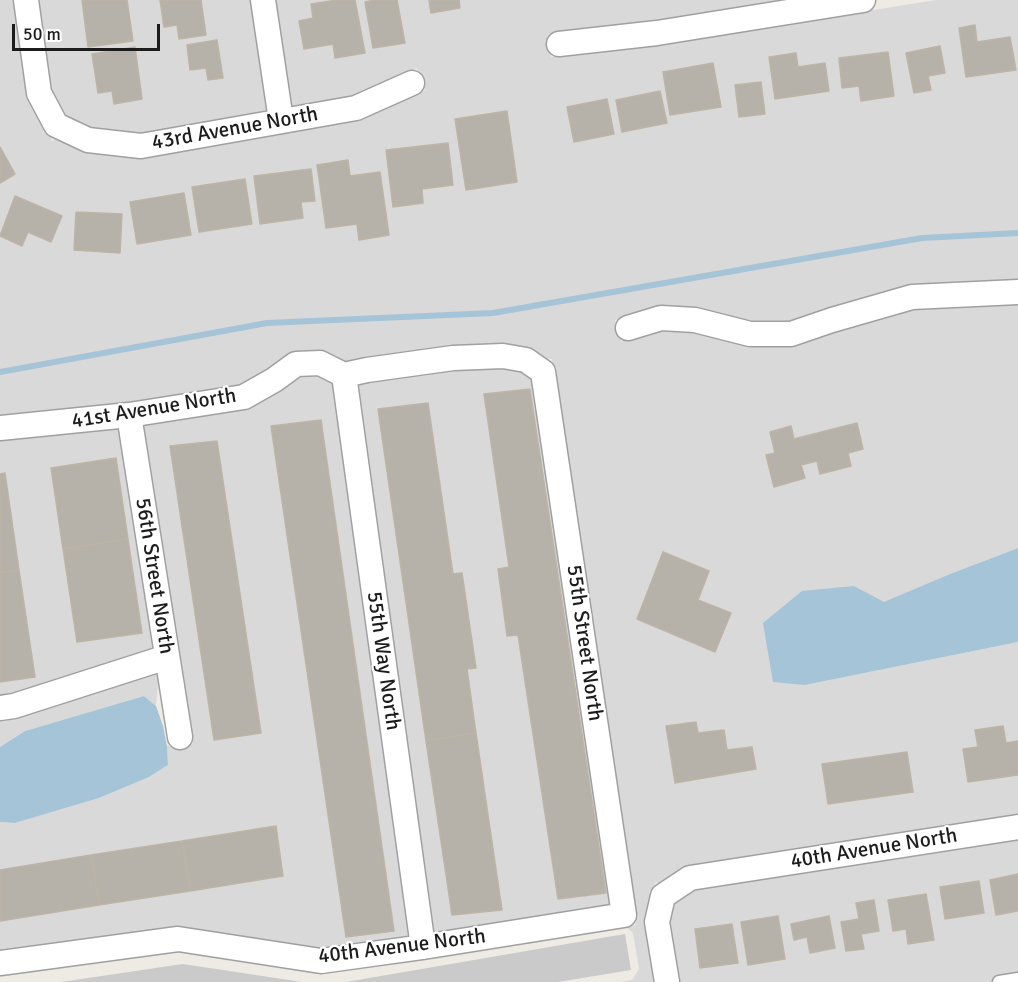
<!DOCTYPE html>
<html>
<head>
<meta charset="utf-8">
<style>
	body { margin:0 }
	#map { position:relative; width:1018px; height:982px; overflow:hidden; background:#edebe3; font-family:Signika,sans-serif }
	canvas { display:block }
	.scale { position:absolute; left:12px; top:24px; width:148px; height:27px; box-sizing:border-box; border:3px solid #1c1c1c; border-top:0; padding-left:8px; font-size:18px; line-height:21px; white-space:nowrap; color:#1c1c1c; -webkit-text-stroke:4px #fff; paint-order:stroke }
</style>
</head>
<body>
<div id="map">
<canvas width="1018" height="982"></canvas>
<div class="scale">50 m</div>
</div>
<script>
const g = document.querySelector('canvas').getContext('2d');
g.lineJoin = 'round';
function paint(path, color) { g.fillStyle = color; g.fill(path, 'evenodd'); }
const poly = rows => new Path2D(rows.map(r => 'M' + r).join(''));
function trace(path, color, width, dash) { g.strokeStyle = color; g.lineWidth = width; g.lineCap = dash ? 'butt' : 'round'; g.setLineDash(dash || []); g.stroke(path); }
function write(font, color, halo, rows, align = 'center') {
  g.font = font + ' Signika,sans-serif'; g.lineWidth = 4.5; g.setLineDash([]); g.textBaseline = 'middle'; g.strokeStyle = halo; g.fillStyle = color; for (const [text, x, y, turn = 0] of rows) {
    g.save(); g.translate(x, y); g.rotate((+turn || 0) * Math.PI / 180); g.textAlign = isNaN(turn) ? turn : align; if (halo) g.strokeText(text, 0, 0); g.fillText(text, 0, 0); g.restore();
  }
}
const residential = poly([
	[0,0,15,0,45,126,43,132,49,134,52,141,57,138,87,151,358,119,425,90,417,68,353,96,290,107,273,0,790,0,656,22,548,34,551,57,659,44,936,0,1018,0,1018,280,911,286,885,292,789,323,751,323,661,306,615,320,621,341,662,329,836,331,914,309,1018,303,1018,548,950,574,884,603,854,586,805,685,1018,642,1018,815,688,867,661,884,655,882,654,889,649,892,652,898,657,982,619,982,632,980,639,969,633,933,626,927,636,925,554,374,557,368,553,365,552,359,344,363,269,370,240,386,127,404,0,417],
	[36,0,252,0,269,110,141,134,90,128,63,116,49,89],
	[502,368,523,371,534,378,613,905,432,934,355,384,454,369],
	[318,375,334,383,412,937,320,949,7,951,6,948,0,951,0,822,15,823,99,798,149,777,168,765,167,746,191,741,141,425,300,376],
	[121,428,155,648,0,697,0,440],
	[159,671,156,706,144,696,25,731,0,747,0,720,16,717],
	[1018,838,1018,982,677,982,667,923,672,904,694,889]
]);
const religious = poly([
	[625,934,631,970,558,982,346,982],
	[183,964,302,982,61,982]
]);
const water = poly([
	[1018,548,1018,642,805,685,773,682,763,623,802,591,854,586,884,602,950,574],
	[144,696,156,706,163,726,167,746,168,765,149,777,99,798,15,823,0,822,0,747,25,731]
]);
const stream = poly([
	[0,372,267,323,493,313,922,238,1018,233]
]);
const building = poly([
	[82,0,127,0,133,41,88,47,82,0],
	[160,0,201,0,206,35,179,39,177,25,164,27,160,0],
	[337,0,355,0,365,53,335,58,333,44,304,49,299,21,313,18,311,4,337,0],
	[374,0,397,0,405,43,373,48,365,2,374,0],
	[429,0,459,0,460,8,431,13,429,0],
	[975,25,977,42,1010,37,1016,70,966,77,959,28,975,25],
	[217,40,223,78,208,80,206,68,190,70,187,45,217,40],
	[940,46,945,73,928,76,931,90,914,93,906,53,940,46],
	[135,47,142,99,114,104,112,91,98,93,92,54,135,47],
	[888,52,894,96,861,101,859,86,842,88,839,58,888,52],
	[796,53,798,67,825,63,829,91,775,99,769,57,796,53],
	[713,63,721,107,670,115,663,72,713,63],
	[761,82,765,114,739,117,735,85,761,82],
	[660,91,667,123,622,132,616,100,660,91],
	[607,99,614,134,574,142,567,107,607,99],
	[507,111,517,182,466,190,455,119,507,111],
	[448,143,453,185,422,189,423,203,393,207,386,150,448,143],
	[0,147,15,174,0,183,0,147],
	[348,160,350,176,380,172,389,235,359,240,357,224,326,228,317,165,348,160],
	[311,169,315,201,301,202,303,218,260,224,254,176,311,169],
	[245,179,252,224,199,232,192,187,245,179],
	[184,193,191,235,137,244,130,202,184,193],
	[15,196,62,216,51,242,28,232,22,246,0,236,15,196],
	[76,212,122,214,120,253,74,250,76,212],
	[530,389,606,893,558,899,518,635,507,636,498,569,509,567,484,394,530,389],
	[428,403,453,574,462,573,476,668,467,669,476,733,426,741,378,409,428,403],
	[321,420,394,931,346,937,271,426,321,420],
	[857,423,863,449,848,453,851,466,820,474,817,461,801,465,805,478,774,487,766,455,775,453,770,432,791,426,794,439,857,423],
	[217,441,261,733,214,740,170,446,217,441],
	[116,458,128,539,63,549,51,468,116,458],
	[5,473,19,570,0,573,0,474,5,473],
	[128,539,142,633,77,642,63,549,128,539],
	[663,552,709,571,698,600,731,613,715,652,637,619,663,552],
	[19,570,35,677,0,682,0,573,19,570],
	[696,722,698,733,724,730,727,750,752,747,756,769,675,783,666,726,696,722],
	[1003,726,1006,743,1018,741,1018,775,968,782,963,749,978,747,975,730,1003,726],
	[476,733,502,910,452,915,426,741,476,733],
	[907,752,913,792,828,804,822,764,907,752],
	[276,826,283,876,190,891,182,841,276,826],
	[182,841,190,891,99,905,91,855,182,841],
	[91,855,99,905,0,921,0,870,91,855],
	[1018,874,1018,911,996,915,990,880,1018,874],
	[979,881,984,913,945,919,940,887,979,881],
	[926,894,934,940,908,944,906,929,893,931,888,900,926,894],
	[874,900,879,931,861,934,864,949,846,951,841,922,859,919,856,903,874,900],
	[778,916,785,959,748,965,741,922,778,916],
	[829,916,835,948,810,953,807,937,794,940,791,924,829,916],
	[732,924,738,963,700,968,695,929,732,924]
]);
const lane = poly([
	[999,982,1018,979]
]);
const street = poly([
	[26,0,39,93,56,125,88,140,141,146,356,108,412,83],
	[263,0,281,120],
	[559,44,657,33,863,0],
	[628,328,661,318,695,320,750,334,791,334,832,320,912,297,1018,292],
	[344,375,423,947],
	[129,415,180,737],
	[0,428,129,415,244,397,274,380,296,364,320,363,344,375,367,370,453,358,503,356,526,360,543,372,624,915,423,947,321,961,178,939,0,963],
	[0,708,14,706,167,657],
	[667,982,657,922,663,896,690,878,1018,827]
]);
const streetNames = [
	["43rd Avenue North",235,129,-10],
	["41st Avenue North",154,409,-9],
	["56th Street North",154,576,81],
	["55th Street North",584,643,82],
	["55th Way North",383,661,82],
	["40th Avenue North",874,849,-9],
	["40th Avenue North",402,947,-7]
];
paint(residential, '#dad9d9');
paint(religious, '#cacaca');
paint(water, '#a6c4d7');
trace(stream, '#a6c4d7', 6);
paint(building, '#b6b1a9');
trace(building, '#bdb4a6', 1.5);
trace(lane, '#a0a0a0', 15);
trace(street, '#a0a0a0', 27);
trace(lane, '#fff', 12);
trace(street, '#fff', 24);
write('21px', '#1c1c1c', '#fff', streetNames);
</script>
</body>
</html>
